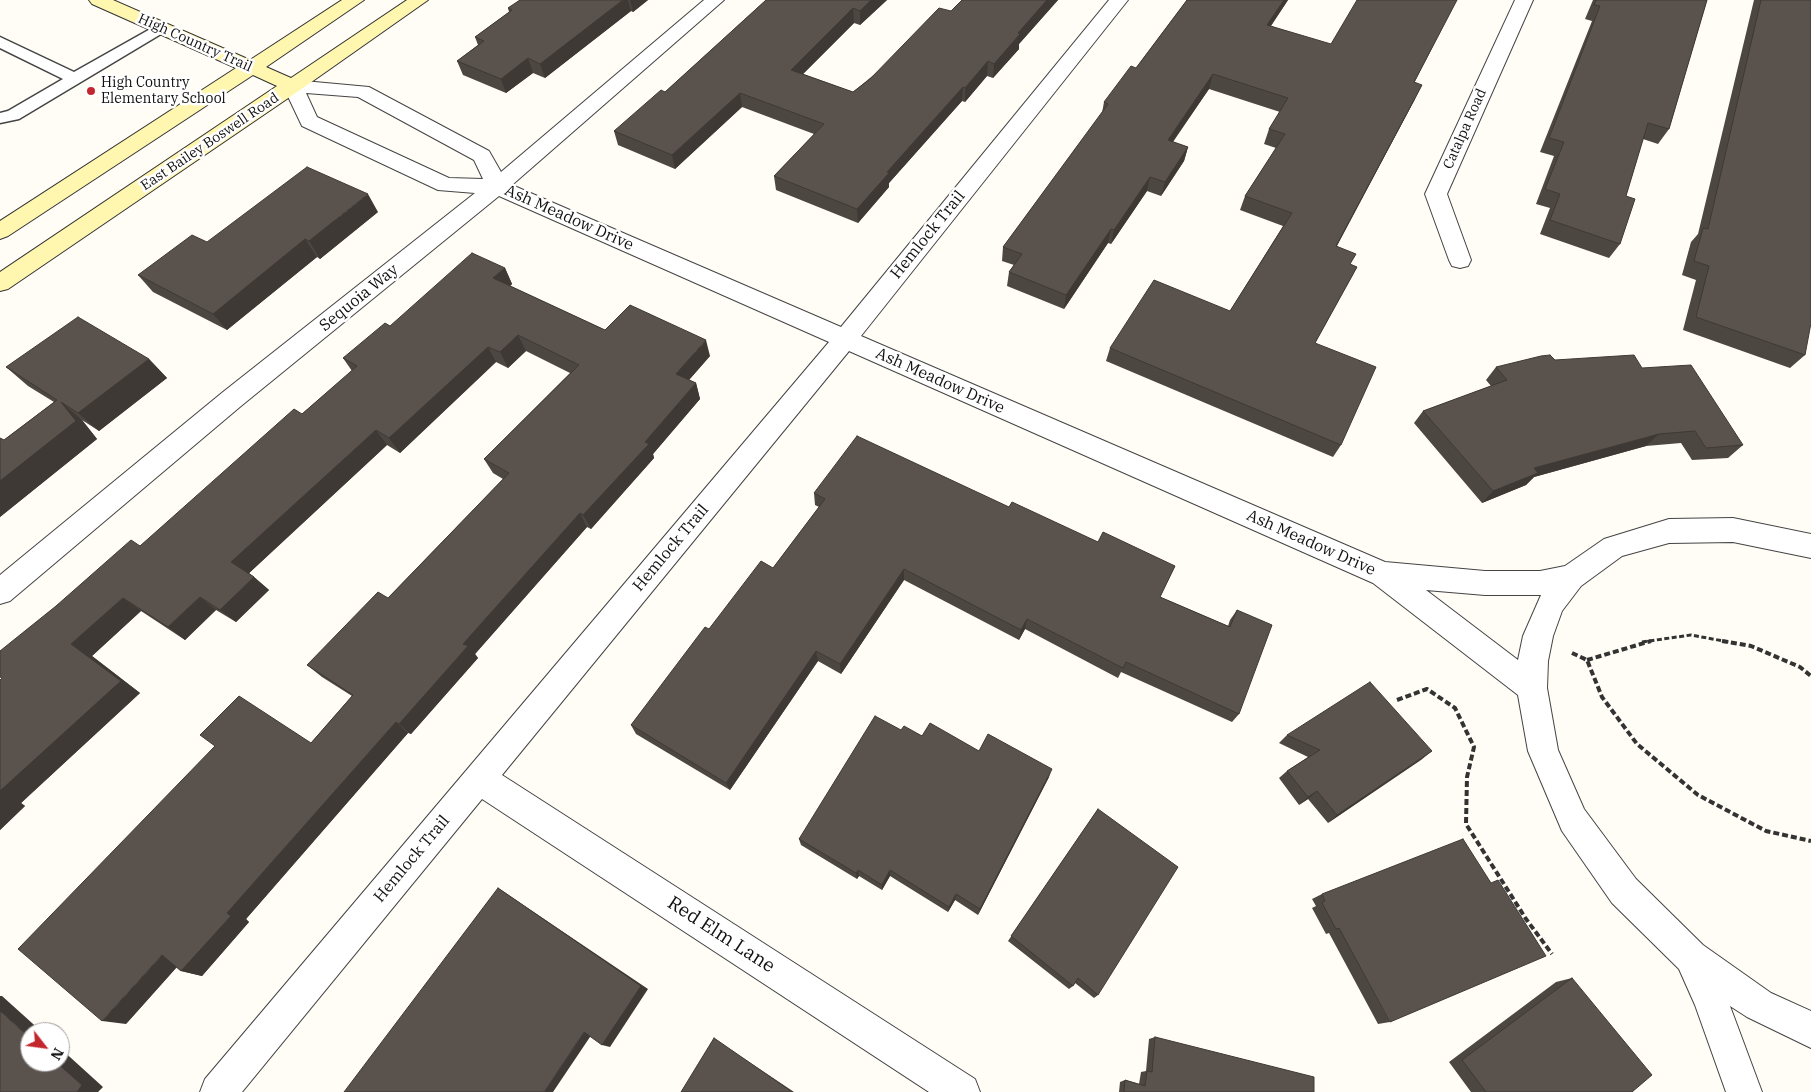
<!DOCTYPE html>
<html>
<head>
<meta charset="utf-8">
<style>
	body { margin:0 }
	#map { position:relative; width:1811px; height:1092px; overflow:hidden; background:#fffdf5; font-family:"IBM Plex Serif",serif }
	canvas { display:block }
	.north { position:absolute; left:20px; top:1022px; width:50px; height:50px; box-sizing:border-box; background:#fff; border:1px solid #a0a0a0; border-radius:50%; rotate:120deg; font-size:14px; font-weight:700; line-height:20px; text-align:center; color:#111 }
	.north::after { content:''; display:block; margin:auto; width:18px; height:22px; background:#c4262e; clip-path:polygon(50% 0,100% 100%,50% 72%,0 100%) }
</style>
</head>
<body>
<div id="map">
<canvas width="1811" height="1092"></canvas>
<div class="north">N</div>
</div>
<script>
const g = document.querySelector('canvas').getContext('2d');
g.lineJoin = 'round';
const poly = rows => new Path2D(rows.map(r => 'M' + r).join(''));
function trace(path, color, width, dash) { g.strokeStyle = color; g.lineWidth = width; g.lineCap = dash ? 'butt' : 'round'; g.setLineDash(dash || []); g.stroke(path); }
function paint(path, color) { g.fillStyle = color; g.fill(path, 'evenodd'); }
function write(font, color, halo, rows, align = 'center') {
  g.font = font + ' "IBM Plex Serif",serif'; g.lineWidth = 5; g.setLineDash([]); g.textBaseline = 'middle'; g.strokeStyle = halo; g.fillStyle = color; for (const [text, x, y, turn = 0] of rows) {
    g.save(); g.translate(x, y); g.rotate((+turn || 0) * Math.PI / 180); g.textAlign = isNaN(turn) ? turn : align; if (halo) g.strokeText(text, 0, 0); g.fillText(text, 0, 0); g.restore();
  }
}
const pathFar1 = poly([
	[1642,642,1691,635,1729,642]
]);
const path = poly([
	[1722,641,1751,646,1800,667,1811,676],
	[1572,653,1587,660,1602,697,1637,744,1698,795,1766,831,1811,841],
	[1587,660,1651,641],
	[1397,700,1427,689,1455,708,1474,747,1467,777,1466,824,1526,919,1552,954]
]);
const lane = poly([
	[161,23,169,28,166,31,19,119,0,123,0,113,8,111,63,79,0,48,0,37,74,72,161,23]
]);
const street = poly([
	[704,0,724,0,512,185,841,327,1109,0,1128,0,861,336,1385,562,1485,571,1540,571,1565,566,1604,539,1669,519,1733,518,1811,534,1811,558,1733,542,1669,543,1622,556,1581,586,1562,611,1553,636,1548,661,1547,688,1558,750,1584,809,1636,879,1703,945,1771,993,1811,1011,1811,1048,1747,1017,1730,1006,1762,1092,1726,1092,1695,1005,1679,969,1612,903,1562,831,1528,751,1518,695,1373,583,849,351,502,775,975,1079,980,1092,929,1092,482,799,242,1092,200,1092,205,1079,829,342,499,196,241,406,10,601,0,604,0,575,223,392,475,193,438,190,302,126,283,86,286,82,293,80,369,87,489,151,501,172,704,0],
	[306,93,358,97,474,160,483,179,449,178,317,117,306,93],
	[1426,590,1485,595,1541,595,1523,636,1518,660,1426,590],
	[1515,0,1533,0,1447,194,1471,260,1468,266,1460,268,1452,266,1449,260,1425,194,1515,0]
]);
const secondary = poly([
	[89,0,113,0,250,60,342,0,364,0,266,67,291,78,407,0,428,0,300,90,8,289,0,291,0,272,277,86,253,75,8,236,0,239,0,221,236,68,92,4,89,0]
]);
const wall = poly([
	[520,0,648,0,633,12,631,11,545,78,533,73,506,93,463,75,457,61,478,45,475,37,509,12,508,8],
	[766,0,887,0,860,25,854,23,803,74,853,92,951,11,962,0,1058,0,1019,44,1019,49,993,78,987,76,965,102,962,101,889,183,889,187,858,223,776,190,774,176,814,134,742,107,675,169,618,145,614,131,665,92],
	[1187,0,1288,0,1271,26,1414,82,1415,99,1337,246,1351,265,1357,267,1315,343,1341,445,1333,457,1106,361,1110,348,1230,311,1283,226,1240,210,1245,196,1276,148,1264,144,1269,129,1280,112,1209,89,1173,142,1188,147,1184,161,1161,196,1147,191,1111,244,1108,243,1064,309,1007,286,1009,272,1014,265,1002,261,1003,247,1102,113,1104,102,1136,68],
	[1593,0,1707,0,1669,129,1658,144,1643,139,1626,196,1620,244,1609,258,1540,234,1550,208,1536,204,1554,156,1540,152,1592,21,1585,19],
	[1754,0,1811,0,1805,355,1790,368,1683,330,1696,280,1682,275,1691,242,1698,234],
	[378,212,320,259,317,257,227,330,153,292,138,275,207,242],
	[505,268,512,284,510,286,605,330,710,356,689,380,696,383,700,399,653,454,654,458,591,529,587,527,475,654,478,658,411,734,408,733,246,919,249,922,202,976,181,971,177,967,126,1024,311,743,352,696,322,677,307,665,388,598,503,479,493,473,484,459,570,373,526,351,508,368,496,362,400,453,387,445,249,573,254,577,269,590,236,622,216,610,185,640,141,611,92,656,140,693,21,803,25,806,0,830,0,680,140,546,302,414,352,371,343,358,390,326],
	[149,359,167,378,99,431,82,420,97,439,0,517,0,438,4,440,54,402,28,386,6,367],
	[1555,360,1642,368,1743,445,1728,458,1692,460,1681,443,1646,446,1534,477,1526,485,1482,503,1414,423,1423,411,1491,386,1486,380,1496,367],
	[814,493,1009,507,1098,542,1175,566,1160,597,1228,626,1230,620,1237,610,1239,714,1232,722,1121,672,1118,678,1025,629,1019,640,904,580,841,674,818,661,730,790,636,734,631,725,709,629,773,568,819,507,815,505],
	[901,730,979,751,1049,777,978,915,955,900,948,912,890,876,882,890,859,876,857,879,801,845,799,839],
	[1287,735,1432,751,1328,823,1308,799,1299,805,1279,778,1287,771,1308,757,1279,743],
	[1098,809,1098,995,1094,998,1075,983,1073,986,1069,989,1008,941],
	[1322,894,1390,1022,1378,1024,1329,933,1326,934,1312,908,1316,906,1312,899],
	[1572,978,1632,1092,1471,1092,1449,1062,1556,982],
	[1155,1037,1314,1092,1119,1092,1120,1082,1125,1080,1139,1084,1141,1072,1146,1071,1149,1039]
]);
const shadedWall = poly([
	[623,0,628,0,631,11,545,78,540,64],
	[630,0,648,0,633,12],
	[871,0,887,0,860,25,860,11],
	[1047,0,1058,0,1019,44,1019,49,993,78,994,64,1018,33],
	[1284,0,1288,0,1262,39,1267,25],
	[1457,0,1407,97,1414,82],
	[853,8,854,23,793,84,791,70],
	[528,58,533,73,506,93,501,79],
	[988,61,987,76,965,102,965,88],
	[1213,74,1209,89,1164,154,1168,140],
	[1422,85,1415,99,1329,260,1336,246],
	[963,87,962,101,889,183,889,187,858,223,857,209,887,172],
	[740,93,742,107,675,169,672,155],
	[1188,147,1184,161,1161,196,1165,182],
	[1150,177,1147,191,1111,244,1114,230],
	[368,194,378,212,320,259,309,241],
	[1111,229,1108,243,1064,309,1066,295],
	[305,239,317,257,227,330,213,314],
	[505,268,512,284,501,295,493,278],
	[518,335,526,351,508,368,500,352],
	[706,340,710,356,681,389,676,374],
	[488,347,496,362,400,453,389,438],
	[149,359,167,378,99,431,78,413],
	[696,383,700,399,653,454,654,458,591,529,583,515,645,442],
	[61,402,82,420,97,439,0,517,0,481],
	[376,430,387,445,246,576,231,562],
	[1659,434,1646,446,1534,477,1526,485,1482,503,1493,491,1534,468],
	[580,513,587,527,475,654,478,658,411,734,399,724,463,644],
	[904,569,904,580,841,674,840,664],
	[254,577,269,590,236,622,220,610],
	[200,597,216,610,185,640,168,627],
	[123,598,141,611,92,656,140,693,21,803,25,806,0,830,0,791,71,644],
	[1027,619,1025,629,1019,640,1021,630],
	[816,651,818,661,730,790,726,783],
	[396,722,408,733,246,919,249,922,202,976,181,971,227,913],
	[1432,751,1421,760,1328,823,1337,815],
	[1052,769,1049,777,978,915,980,909],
	[1317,791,1308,799,1299,805,1308,797],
	[858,870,859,876,857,879,856,873],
	[890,870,890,876,882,890,882,885],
	[498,888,648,989,610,1047,602,1045],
	[956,894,955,900,948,912,949,907],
	[162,955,183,960,126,1024,102,1021],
	[0,996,2,996,42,1032,30,1032,30,1038,0,1011],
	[584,1032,592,1034,553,1092,544,1092],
	[714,1038,718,1041,794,1092,792,1092],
	[60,1048,103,1087,98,1092,77,1092,56,1062,60,1062]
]);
const building = poly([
	[520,0,623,0,540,64,528,58,501,79,457,61,484,41,475,37,512,10,508,8,520,0],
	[766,0,871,0,860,11,853,8,791,70,853,92,870,79,939,8,951,11,962,0,1047,0,1018,33,1020,34,994,64,988,61,965,88,963,87,887,172,889,173,857,209,774,176,824,124,740,93,672,155,614,131,661,90,665,92,766,0],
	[1187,0,1284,0,1267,25,1331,44,1357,0,1457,0,1414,82,1422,85,1336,246,1356,254,1350,264,1357,267,1315,343,1376,367,1341,445,1110,348,1154,280,1230,311,1292,213,1245,196,1285,134,1269,129,1288,98,1213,74,1168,140,1188,147,1165,182,1150,177,1114,230,1111,229,1066,295,1009,272,1022,254,1003,247,1108,104,1104,102,1131,66,1136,68,1187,0],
	[1596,0,1707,0,1669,129,1648,123,1626,196,1635,199,1620,244,1550,220,1560,194,1545,189,1564,142,1549,138,1600,6,1594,5,1596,0],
	[1761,0,1811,0,1811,323,1805,355,1696,317,1709,266,1694,261,1703,228,1708,229,1761,0],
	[307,167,368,194,309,241,305,239,213,314,138,275,192,235,207,242,307,167],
	[472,253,505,268,493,278,605,330,630,305,706,340,676,374,696,383,645,442,649,444,583,515,580,513,463,644,468,646,399,724,396,722,227,913,231,916,181,971,162,955,102,1021,18,949,215,746,200,735,239,696,311,743,353,695,307,665,378,592,388,598,509,473,484,459,579,365,518,335,500,352,488,347,389,438,376,430,231,562,254,577,220,610,200,597,168,627,123,598,71,644,121,681,0,791,0,680,2,678,0,677,0,651,56,606,131,540,140,546,294,409,302,414,357,366,343,358,385,323,390,326,472,253],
	[78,317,149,359,78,413,61,402,76,421,0,481,0,438,4,440,57,400,6,367,78,317],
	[1550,355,1555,360,1634,355,1642,368,1691,365,1743,445,1706,448,1695,431,1659,434,1534,468,1538,473,1493,491,1423,411,1507,380,1496,367,1541,356,1550,355],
	[857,436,1009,507,1012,502,1098,542,1103,532,1175,566,1160,597,1230,627,1237,610,1272,625,1239,714,1126,662,1123,668,1027,619,1021,630,904,569,840,664,816,651,726,783,631,725,705,627,709,629,761,561,773,568,825,499,814,493,857,436],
	[1370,682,1432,751,1337,815,1317,791,1308,797,1287,771,1320,750,1287,735,1370,682],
	[875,716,901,730,904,726,922,736,930,723,979,751,988,734,1052,769,980,909,956,894,949,907,890,870,882,885,858,870,856,873,799,839,875,716],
	[1098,809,1178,867,1098,995,1078,978,1073,986,1011,936,1098,809],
	[1463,839,1491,883,1498,880,1546,956,1390,1022,1339,928,1336,929,1322,903,1325,901,1322,894,1463,839],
	[498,888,641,986,602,1045,584,1032,544,1092,344,1092,498,888],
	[1572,978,1652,1075,1632,1092,1486,1092,1462,1060,1572,978],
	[0,1011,30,1038,30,1062,56,1062,82,1085,77,1092,0,1092,0,1011],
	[1155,1037,1314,1077,1314,1092,1124,1092,1125,1080,1145,1086,1147,1071,1152,1072,1155,1037],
	[714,1038,792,1092,681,1092,714,1038]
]);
const markers = [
	[91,91,5,"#c4262e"]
];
const farStreetnames = [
	["High Country Trail",195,43,24],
	["Catalpa Road",1465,129,-66],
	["East Bailey Boswell Road",210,142,-34]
];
const farPoinames = [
	["High Country",101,83],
	["Elementary School",101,99]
];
const streetNames = [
	["Ash Meadow Drive",569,218,24],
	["Hemlock Trail",928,235,-51],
	["Sequoia Way",359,298,-39],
	["Ash Meadow Drive",940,381,24],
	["Ash Meadow Drive",1311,543,24],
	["Hemlock Trail",671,548,-50],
	["Hemlock Trail",412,859,-50]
];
const nearStreetnames = [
	["Red Elm Lane",721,935,33]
];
trace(lane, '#444', 3);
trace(street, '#444', 2);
trace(secondary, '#333', 2);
trace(pathFar1, '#333', 3, [5, 2.5]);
trace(path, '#333', 4, [6, 3]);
paint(lane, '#fff');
paint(street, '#fff');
paint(secondary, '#fff6b0');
paint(wall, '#4d4742');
paint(shadedWall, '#3f3936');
paint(building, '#5a524d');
trace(building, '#3f3936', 1);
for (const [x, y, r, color] of markers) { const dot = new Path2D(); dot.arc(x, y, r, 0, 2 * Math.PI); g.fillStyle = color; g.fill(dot); trace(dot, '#fff', 2); }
write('14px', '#111', '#fff', farStreetnames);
write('14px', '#111', '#fff', farPoinames, 'left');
write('16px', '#111', '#fff', streetNames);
write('19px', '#111', '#fff', nearStreetnames);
</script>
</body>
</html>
